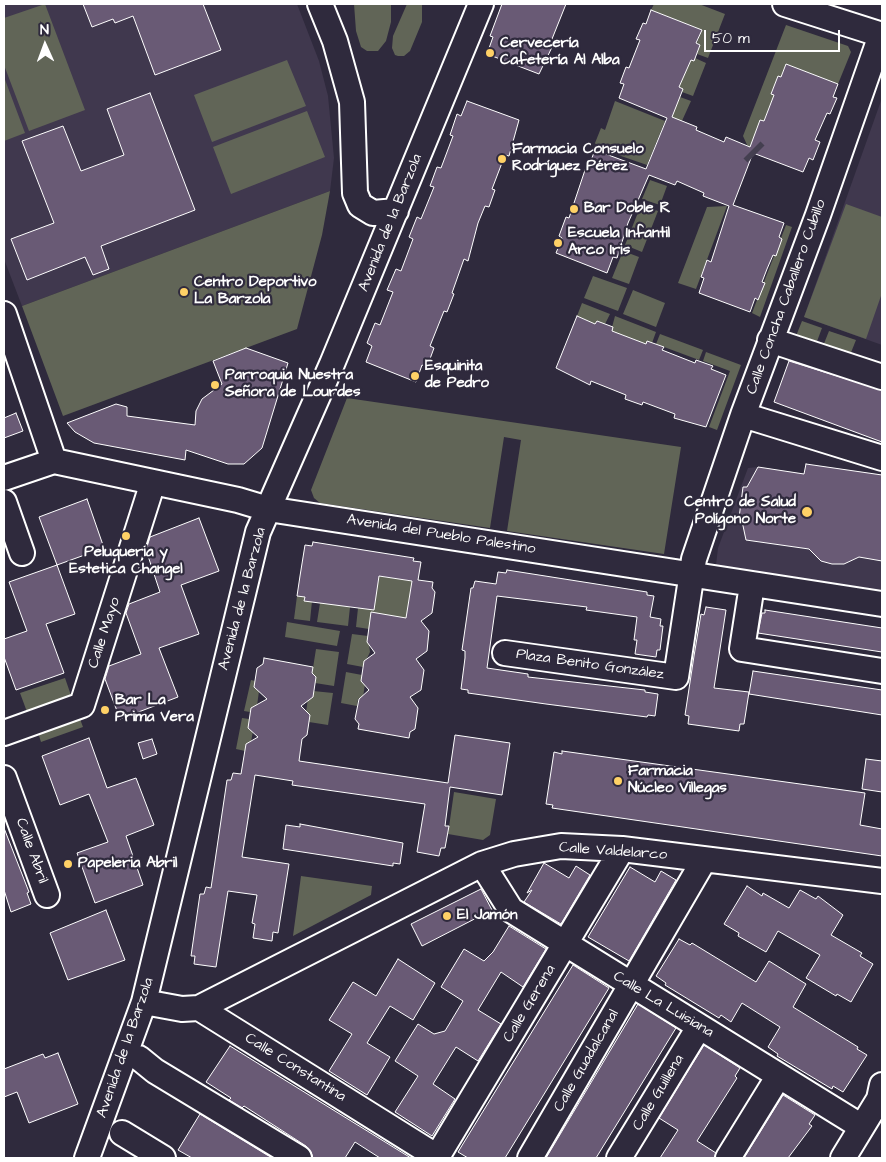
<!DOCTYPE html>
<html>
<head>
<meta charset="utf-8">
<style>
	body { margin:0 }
	#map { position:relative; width:886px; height:1162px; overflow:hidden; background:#2f2a3d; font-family:"Architects Daughter",sans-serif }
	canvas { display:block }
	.frame { position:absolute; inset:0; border:5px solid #fff; pointer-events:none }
	.north { position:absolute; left:20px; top:20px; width:50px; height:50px; -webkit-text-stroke:4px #2f2a3d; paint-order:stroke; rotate:358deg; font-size:14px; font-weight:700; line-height:20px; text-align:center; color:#fff }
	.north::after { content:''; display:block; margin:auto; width:18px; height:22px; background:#fff; clip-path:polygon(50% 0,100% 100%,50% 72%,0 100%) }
	.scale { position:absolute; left:704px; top:30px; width:136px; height:22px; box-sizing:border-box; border:2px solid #fff; border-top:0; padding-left:6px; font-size:15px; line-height:18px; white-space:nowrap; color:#fff; -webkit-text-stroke:4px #2f2a3d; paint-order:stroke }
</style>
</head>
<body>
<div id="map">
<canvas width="886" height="1162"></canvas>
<div class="frame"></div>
<div class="north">N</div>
<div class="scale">50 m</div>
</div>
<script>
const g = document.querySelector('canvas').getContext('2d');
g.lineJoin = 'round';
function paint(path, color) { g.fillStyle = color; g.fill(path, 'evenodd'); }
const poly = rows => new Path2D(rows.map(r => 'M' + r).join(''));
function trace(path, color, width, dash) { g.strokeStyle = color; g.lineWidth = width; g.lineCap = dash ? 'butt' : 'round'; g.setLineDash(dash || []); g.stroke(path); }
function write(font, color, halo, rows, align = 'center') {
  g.font = font + ' "Architects Daughter",sans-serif'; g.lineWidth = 4.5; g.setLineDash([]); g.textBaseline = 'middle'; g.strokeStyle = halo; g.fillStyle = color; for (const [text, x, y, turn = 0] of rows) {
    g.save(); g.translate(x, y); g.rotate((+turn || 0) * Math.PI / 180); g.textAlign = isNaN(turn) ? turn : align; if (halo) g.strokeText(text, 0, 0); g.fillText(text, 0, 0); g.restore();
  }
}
const built = poly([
	[4,4,297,4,319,61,328,96,334,158,330,191,22,306,4,259],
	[882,98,882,345,804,317],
	[806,464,882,475,882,590,716,565,718,548,748,468,758,467,804,474]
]);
const green = poly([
	[45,4,85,110,29,131,4,65,4,18],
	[354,4,391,4,391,22,386,41,378,51,367,51,361,47,356,31],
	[407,4,422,4,422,22,410,51,404,56,398,56,395,55,392,48,393,36],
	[654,4,699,4,725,14,708,58,697,54,700,45,697,43,702,30,651,10],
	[786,25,848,46,851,52,838,84,786,64,781,77,778,76,771,94,774,95,764,121,760,120,753,149,748,147,743,136],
	[695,58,706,63,693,96,682,92,679,87,691,59,694,61],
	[287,60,306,106,212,142,194,95],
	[4,77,25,133,4,141],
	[680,97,691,101,681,123,669,118],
	[615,101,665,121,647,165,598,148,595,143,601,128,605,130],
	[307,111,325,157,231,194,213,147],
	[650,180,667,186,660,205,642,199],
	[330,191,322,235,297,329,63,416,22,306],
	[846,204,882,217,882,293,866,339,804,317],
	[641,205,658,211,642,252,625,245],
	[727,206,696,289,678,283,707,207],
	[786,225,792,227,760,317,752,313],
	[623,251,639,257,629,284,612,278],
	[593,276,627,288,618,311,584,298],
	[633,290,665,303,656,327,623,314],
	[582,303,610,314,605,324,597,321,595,324,577,316],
	[615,316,656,332,652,343,647,341,646,344,611,331],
	[802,321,822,328,816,344,796,336],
	[829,331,856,340,850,355,823,346],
	[660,334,703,350,699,360,656,344],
	[706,352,741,365,717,430,709,427,730,371,703,361],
	[347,398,681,447,664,554,507,531,521,440,504,437,490,528,320,503,314,498,311,490],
	[302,565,412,581,388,735,379,732,396,616,369,629,356,627,358,608,366,609,377,586,300,576],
	[297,596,305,597,304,601,312,601,310,621,294,619],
	[343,602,342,606,350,607,348,626,317,622,320,603],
	[287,622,340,631,337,646,285,637],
	[352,634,368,636,370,652,363,667,347,664],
	[316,649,339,652,334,686,315,683,316,677,312,674],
	[346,672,362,675,361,681,365,684,363,697,358,699,357,706,341,703],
	[65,678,74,704,30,720,20,693],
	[251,680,255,681,254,687,259,691,257,706,251,708,250,712,244,711],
	[313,691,333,693,328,725,309,722,306,713,308,698],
	[77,711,83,727,41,742,36,726],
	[242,718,249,719,253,731,251,742,246,744,245,751,236,749],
	[454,792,496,799,490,835,483,840,448,834],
	[301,876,372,886,371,895,293,936]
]);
const building = poly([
	[83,4,203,4,221,50,155,75,133,16,115,23,113,19,92,27,83,4],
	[502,4,566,4,552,39,555,41,539,74,487,54,493,37,490,36,502,4],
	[651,10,702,30,696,43,700,45,694,61,691,60,679,87,683,89,672,117,697,127,696,130,724,142,726,137,750,147,760,120,764,121,774,95,771,94,778,76,781,77,786,64,838,84,833,97,837,98,830,114,827,113,815,140,820,142,813,160,809,158,803,172,753,153,733,205,784,223,779,237,782,239,776,256,773,255,767,269,762,282,765,283,758,300,755,298,750,312,699,293,704,278,701,277,707,260,711,262,729,206,703,196,704,193,677,181,675,185,649,175,628,223,617,258,613,257,607,273,556,253,562,238,559,236,566,217,569,218,586,167,588,168,595,150,646,169,667,118,619,98,624,84,620,83,626,67,629,68,640,40,636,39,643,23,646,24,651,10],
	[150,93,195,210,101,246,109,269,93,275,85,257,27,280,11,239,54,223,22,141,63,126,81,171,124,155,107,109,150,93],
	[467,101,519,120,509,156,505,155,492,189,495,190,489,207,485,206,478,223,468,261,464,259,452,293,454,294,447,312,444,311,430,346,434,348,427,367,422,365,416,382,366,362,372,346,367,343,375,323,380,325,393,292,387,290,396,269,401,271,413,239,409,237,417,217,421,219,434,187,430,186,437,167,441,168,453,136,450,135,457,114,461,116,467,101],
	[577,316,595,324,597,321,613,327,612,331,646,344,647,341,664,347,662,350,695,363,696,360,713,366,711,369,726,375,706,427,674,418,675,414,643,402,642,405,625,399,626,395,591,381,590,385,556,368,577,316],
	[246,348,288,363,262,448,244,464,228,464,186,450,185,460,94,443,75,432,67,423,116,404,127,407,127,416,195,425,196,411,202,399,222,384,213,361,246,348],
	[789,361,882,390,882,442,774,402,789,361],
	[16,413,23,431,4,438,4,418,16,413],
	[806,464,882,475,882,561,859,557,844,564,832,564,821,561,809,549,746,540,742,521,739,518,743,487,747,487,758,467,804,474,806,464],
	[87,499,104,548,57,565,39,517,87,499],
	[199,518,219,571,181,585,199,634,159,648,178,697,120,719,105,679,109,666,141,654,126,613,129,604,160,592,146,550,150,537,199,518],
	[313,542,414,558,413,561,421,562,418,580,433,582,432,588,435,592,432,613,421,621,429,631,427,651,416,659,424,670,421,690,410,697,418,708,415,729,410,732,409,738,358,729,359,724,355,719,359,699,369,690,361,681,364,661,375,653,367,642,371,612,406,618,412,581,379,576,374,610,304,601,305,597,297,596,300,576,305,545,312,546,313,542],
	[57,565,75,614,46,624,64,673,16,690,4,657,4,639,27,631,9,582,57,565],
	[507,570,647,592,647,595,654,596,650,617,661,619,660,626,663,626,660,650,657,650,656,657,635,654,637,640,634,640,637,617,586,610,587,607,497,596,487,668,528,674,528,677,645,690,645,692,658,694,655,716,648,715,647,717,546,704,468,693,468,690,461,689,465,658,465,651,462,650,471,588,473,588,475,581,496,584,498,572,506,573,507,570],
	[706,607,726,610,714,688,749,692,744,724,740,724,739,731,688,724,689,716,685,715,694,656,701,614,704,615,706,607],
	[765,610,882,628,882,652,758,633,762,613,765,613,765,610],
	[264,658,313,667,312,673,316,677,313,697,301,706,310,715,307,735,302,739,299,761,448,783,455,735,510,743,502,795,450,787,445,826,449,826,445,848,441,848,439,856,417,852,425,804,292,785,293,781,255,775,242,857,289,864,278,933,273,932,272,941,253,938,255,924,252,923,257,895,228,891,216,967,194,964,195,956,191,956,200,894,204,894,206,887,211,888,227,780,231,780,233,773,241,774,246,744,258,737,248,728,251,708,267,699,254,687,257,668,263,664,264,658],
	[753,671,882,690,882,715,749,694,753,671],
	[89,738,107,788,136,778,154,825,126,836,143,885,95,903,77,853,108,842,89,794,60,805,42,756,89,738],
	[152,739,157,754,143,759,138,743,152,739],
	[562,751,865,793,860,825,882,829,882,856,552,808,553,805,546,804,554,752,562,754,562,751],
	[866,759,882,761,882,792,862,789,866,759],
	[300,824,403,843,400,864,393,863,393,866,283,849,286,825,300,827,300,824],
	[4,828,29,892,27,893,31,904,11,912,4,890,4,828],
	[544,863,569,878,576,866,590,875,561,924,524,902,532,890,527,893,544,863],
	[630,867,655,882,661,871,676,880,629,961,588,937,630,867],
	[747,886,762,896,763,893,789,908,800,890,816,899,818,896,843,915,831,935,862,953,860,956,873,964,851,1002,837,994,836,996,806,978,820,955,778,931,766,952,738,936,739,933,724,924,747,886],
	[481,889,492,910,422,946,411,924,481,889],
	[106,910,125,960,68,980,50,933,106,910],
	[509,926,546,949,523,987,501,972,478,1010,501,1024,478,1061,456,1047,433,1084,455,1099,432,1136,395,1112,418,1076,395,1061,418,1024,434,1034,445,1031,463,1001,441,987,464,949,484,961,493,952,509,926],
	[679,939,690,945,692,943,756,982,769,961,806,984,793,1007,858,1047,857,1049,867,1055,843,1092,833,1086,832,1089,777,1056,778,1054,768,1047,780,1027,742,1003,731,1022,721,1015,719,1018,665,985,666,983,656,976,679,939],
	[398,959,435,983,413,1020,390,1006,367,1043,390,1057,367,1095,329,1071,352,1034,329,1020,353,982,376,996,398,959],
	[573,965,609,988,505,1158,468,1158,458,1152,573,965],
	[638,1004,676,1028,596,1158,546,1158,638,1004],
	[704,1045,740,1068,735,1076,737,1078,697,1141,716,1153,714,1158,660,1158,678,1130,659,1118,704,1045],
	[230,1046,267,1069,411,1158,380,1158,355,1142,345,1158,313,1158,311,1152,306,1146,244,1106,242,1108,229,1100,231,1098,206,1082,230,1046],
	[58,1053,78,1104,29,1123,17,1092,4,1097,4,1069,43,1054,45,1058,58,1053],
	[783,1095,815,1115,809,1124,812,1126,788,1158,744,1158,783,1095],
	[200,1114,267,1155,273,1158,192,1158,178,1150,200,1114]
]);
const minorTunnel = poly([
	[752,150,756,154]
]);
const minor = poly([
	[320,4,335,41,352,102,355,193,360,205,373,213,396,211],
	[785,4,882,35],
	[4,314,54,461],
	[770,340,882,377],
	[743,415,882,458],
	[4,478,54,461,238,500,268,509,882,604],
	[4,502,22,553],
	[752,585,742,649,882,671],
	[505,653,676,677,694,559,743,415,818,215,881,35],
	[4,733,82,705,153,482],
	[4,778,47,895],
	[482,864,511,910,862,1127],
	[144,1002,182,1009,199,1008,439,1158],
	[199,1008,482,864,514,854,561,846,622,849,882,881],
	[139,1058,155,1071,299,1158],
	[122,1133,163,1158],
	[437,1157,622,849],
	[87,1158,144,1002,258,532,332,364,481,4],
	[530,1158,704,860],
	[619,1158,699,1027],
	[728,1158,778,1077],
	[843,1158,879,1099,882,1085]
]);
const markers = [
	[490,53,5,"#ffd166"],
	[502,159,5,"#ffd166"],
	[574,209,5,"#ffd166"],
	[558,243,5,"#ffd166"],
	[184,292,5,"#ffd166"],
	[415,376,5,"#ffd166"],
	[215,385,5,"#ffd166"],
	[807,512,6,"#ffd166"],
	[126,536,5,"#ffd166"],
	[105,710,5,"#ffd166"],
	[618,781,5,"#ffd166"],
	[68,864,5,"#ffd166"],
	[447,916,5,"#ffd166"]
];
const poiNames = [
	["Cervecería",500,44],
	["Cafetería Al Alba",500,61],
	["Farmacia Consuelo",512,150],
	["Rodríguez Pérez",512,167],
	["Bar Doble R",584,209],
	["Escuela Infantil",568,234],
	["Arco Iris",568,251],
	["Centro Deportivo",194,283],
	["La Barzola",194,300],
	["Esquinita",425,367],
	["de Pedro",425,384],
	["Parroquia Nuestra",225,376],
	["Señora de Lourdes",225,393],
	["Centro de Salud",796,503,"right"],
	["Polígono Norte",796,520,"right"],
	["Peluqueria y",126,553,"center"],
	["Estetica Changel",126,570,"center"],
	["Bar La",115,701],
	["Prima Vera",115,718],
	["Farmacia",628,772],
	["Núcleo Villegas",628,789],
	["Papeleria Abril",78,864],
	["El Jamón",457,916]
];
const streetNames = [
	["Avenida de la Barzola",391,223,-68],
	["Calle Concha Caballero Cubillo",787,297,-70],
	["Avenida del Pueblo Palestino",441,535,9],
	["Avenida de la Barzola",243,599,-75],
	["Calle Mayo",105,633,-72],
	["Plaza Benito González",590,665,8],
	["Calle Abril",31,851,70],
	["Calle Valdelarco",613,852,4],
	["Calle Gerena",530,1004,-59],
	["Calle La Luisiana",663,1005,31],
	["Avenida de la Barzola",126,1048,-71],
	["Calle Guadalcanal",587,1061,-60],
	["Calle Constantina",295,1068,32],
	["Calle Guillena",659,1093,-59]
];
paint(built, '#40384e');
paint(green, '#616557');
paint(building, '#695a75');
trace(building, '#fff', 1);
trace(minorTunnel, '#443f50', 24, [24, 12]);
trace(minor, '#fff', 28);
trace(minor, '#2f2a3d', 24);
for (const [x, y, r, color] of markers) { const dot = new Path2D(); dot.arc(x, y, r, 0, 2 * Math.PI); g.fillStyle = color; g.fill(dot); trace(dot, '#2f2a3d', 2); }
write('bold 15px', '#fff', '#2f2a3d', poiNames, 'left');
write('15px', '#fff', '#2f2a3d', streetNames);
</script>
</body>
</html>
